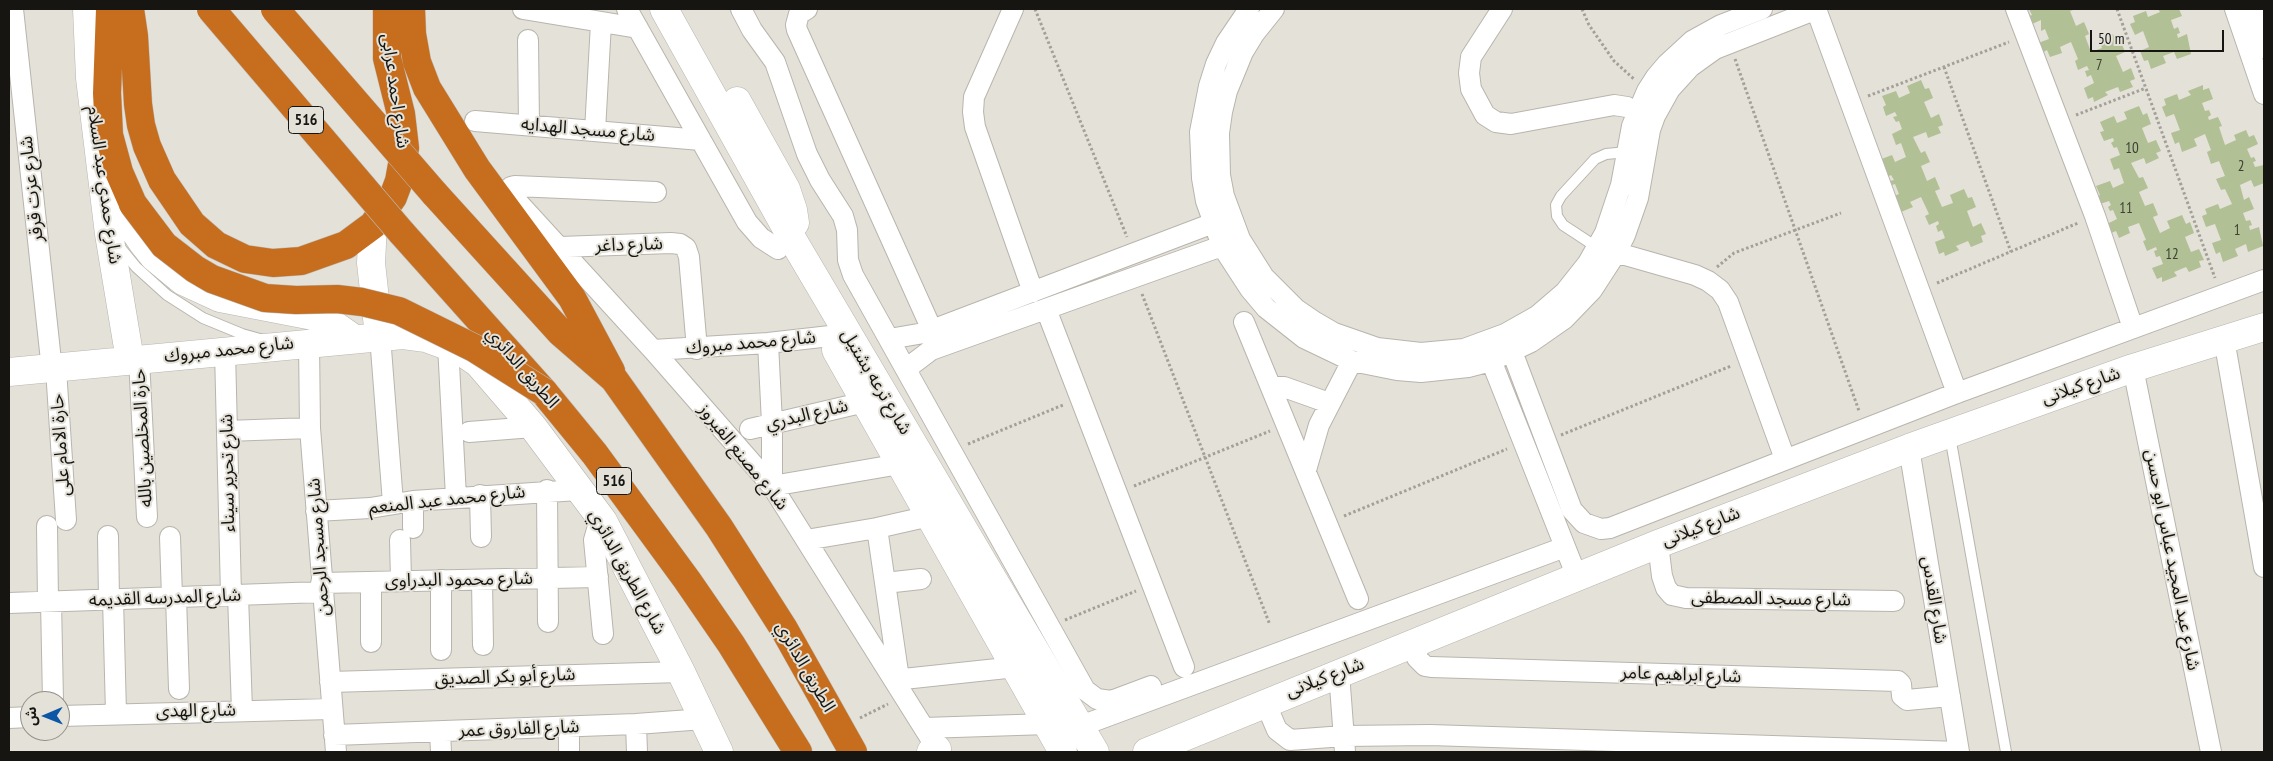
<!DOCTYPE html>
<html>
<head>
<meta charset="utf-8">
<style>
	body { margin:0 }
	#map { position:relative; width:2273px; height:761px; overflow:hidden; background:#e4e1d8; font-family:"PT Sans Narrow","Noto Sans Arabic",sans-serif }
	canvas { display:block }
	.frame { position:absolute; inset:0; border:10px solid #161512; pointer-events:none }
	.north { position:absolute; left:20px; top:691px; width:50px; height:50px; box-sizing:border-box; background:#e4e1d8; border:1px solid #928f89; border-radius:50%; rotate:269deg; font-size:14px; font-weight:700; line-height:20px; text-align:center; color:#161512 }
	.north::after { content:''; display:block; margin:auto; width:18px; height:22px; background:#0c56a5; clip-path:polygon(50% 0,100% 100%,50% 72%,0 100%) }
	.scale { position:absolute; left:2090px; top:30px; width:134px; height:22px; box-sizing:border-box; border:2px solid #161512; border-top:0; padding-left:6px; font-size:15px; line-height:18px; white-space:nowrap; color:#161512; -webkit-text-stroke:4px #e4e1d8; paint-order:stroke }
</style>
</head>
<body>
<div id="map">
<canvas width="2273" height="761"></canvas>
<div class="frame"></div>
<div class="north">ش</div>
<div class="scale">50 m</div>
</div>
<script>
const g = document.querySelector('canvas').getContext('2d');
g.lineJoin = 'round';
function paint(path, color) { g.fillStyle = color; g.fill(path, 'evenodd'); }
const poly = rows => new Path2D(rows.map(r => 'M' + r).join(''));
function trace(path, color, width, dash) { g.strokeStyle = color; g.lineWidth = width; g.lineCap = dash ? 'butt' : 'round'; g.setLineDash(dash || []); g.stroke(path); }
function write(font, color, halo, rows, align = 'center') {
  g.font = font + ' "PT Sans Narrow","Noto Sans Arabic",sans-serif'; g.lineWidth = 4; g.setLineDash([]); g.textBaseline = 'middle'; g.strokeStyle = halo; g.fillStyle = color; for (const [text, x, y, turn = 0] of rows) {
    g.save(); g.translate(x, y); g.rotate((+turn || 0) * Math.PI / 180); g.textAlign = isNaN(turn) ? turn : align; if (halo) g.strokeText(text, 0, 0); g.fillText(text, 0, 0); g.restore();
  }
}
const building = poly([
	[2029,9,2076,9,2070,11,2076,26,2084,22,2089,34,2085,36,2091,52,2102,48,2099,40,2113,34,2117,43,2121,42,2125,52,2116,56,2123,72,2131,68,2135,79,2130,81,2133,87,2120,92,2118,87,2105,92,2108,95,2094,102,2093,97,2088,99,2084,88,2094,83,2091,75,2087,77,2085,71,2089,70,2087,66,2078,70,2075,61,2078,59,2071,42,2060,47,2062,53,2050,57,2047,50,2042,53,2038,43,2049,39,2045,29,2041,31,2041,20,2032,24,2029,16,2032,15],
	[2158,9,2179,9,2182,16,2171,20,2174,29,2178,27,2180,33,2177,34,2178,38,2187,34,2191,54,2177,59,2174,52,2163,56,2166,63,2151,69,2148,60,2144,61,2140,51,2149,47,2143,31,2135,35,2130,24,2135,22,2133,16,2146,11,2148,17,2160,12],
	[1921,80,1925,89,1929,88,1933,98,1924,102,1931,118,1939,114,1943,125,1938,127,1941,133,1928,138,1926,132,1913,137,1921,153,1925,151,1930,162,1921,166,1927,181,1935,177,1940,189,1935,191,1942,207,1953,203,1950,195,1964,189,1968,198,1972,197,1976,207,1967,211,1973,227,1981,223,1986,234,1981,236,1983,242,1971,247,1968,241,1956,246,1959,250,1945,256,1944,252,1939,254,1935,242,1945,238,1942,230,1938,232,1936,226,1939,224,1938,221,1929,225,1925,216,1929,214,1921,197,1910,202,1913,207,1901,212,1889,198,1899,194,1895,184,1892,185,1890,181,1894,180,1891,175,1883,179,1879,160,1892,155,1895,162,1906,157,1901,143,1896,145,1892,134,1902,129,1899,121,1896,122,1893,117,1897,116,1895,112,1886,116,1883,107,1886,105,1882,96,1896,91,1899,98,1910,93,1907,86],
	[2203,85,2203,90,2209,88,2213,99,2202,103,2205,111,2209,110,2211,115,2208,117,2209,120,2218,117,2222,126,2219,127,2225,145,2236,140,2234,135,2246,130,2249,137,2254,135,2258,144,2247,149,2251,158,2254,157,2256,161,2253,162,2255,167,2264,165,2264,183,2254,187,2251,180,2240,185,2244,200,2249,197,2254,209,2243,213,2246,221,2250,220,2252,225,2249,226,2250,230,2259,227,2263,246,2248,252,2246,244,2235,249,2238,256,2223,262,2220,252,2216,254,2212,243,2221,240,2215,224,2206,227,2202,216,2207,214,2205,209,2218,204,2220,209,2232,204,2225,189,2221,190,2216,179,2225,176,2219,161,2211,164,2207,152,2211,150,2205,134,2194,139,2197,146,2182,152,2179,142,2175,144,2171,133,2180,130,2174,114,2166,117,2162,107,2166,105,2164,99,2177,94,2179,100,2191,95,2188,91],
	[2139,106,2143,115,2147,113,2151,124,2142,128,2148,143,2156,140,2161,151,2156,153,2159,158,2146,164,2144,158,2131,163,2139,178,2143,177,2148,188,2139,192,2145,206,2153,203,2158,215,2153,217,2160,233,2170,228,2167,221,2182,215,2186,224,2190,222,2194,233,2185,237,2191,252,2199,249,2204,260,2199,261,2201,267,2189,272,2186,267,2174,272,2177,276,2162,282,2162,277,2157,279,2152,268,2163,264,2160,256,2156,257,2154,251,2157,250,2156,247,2147,251,2143,241,2146,240,2139,223,2128,227,2130,233,2119,238,2116,231,2111,233,2107,224,2117,219,2113,210,2110,211,2108,207,2111,205,2109,201,2100,204,2097,197,2100,195,2096,186,2110,181,2113,188,2124,183,2119,168,2114,170,2110,159,2120,155,2117,147,2114,148,2111,143,2114,141,2113,138,2104,141,2100,132,2104,131,2100,122,2114,116,2117,123,2127,119,2124,112]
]);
const path = poly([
	[1035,9,1127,237],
	[1582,9,1589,25,1614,61,1635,80],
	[2117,9,2215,278],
	[1735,59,1859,411],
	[1944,67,2011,252],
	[1868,96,2009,42],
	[2076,115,2146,88],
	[1717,267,1734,253,1841,213],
	[1937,283,2078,223],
	[1142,294,1270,625],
	[1561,435,1731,366],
	[968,444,1063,405],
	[1134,486,1270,431],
	[1344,516,1507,449],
	[1065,620,1136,591],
	[860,718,888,704]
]);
const lane = poly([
	[118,245,136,267,167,295,203,318,242,334,260,339],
	[1598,248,1563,225,1557,216,1556,205,1561,196,1595,159,1606,154,1627,152],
	[1950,436,2006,752]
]);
const street = poly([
	[13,9,52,370],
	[523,9,638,28],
	[627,9,747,222,761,238,778,249],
	[741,9,752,30,775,62,807,154,820,180,843,216,847,230,848,260,853,275,1085,690,1097,699,1111,701,1151,686],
	[807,9,799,14,796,25,797,30,932,330],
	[1013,9,974,97,973,112,975,127,1033,292],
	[1249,9,1226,43,1216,64,1209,86,1200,132,1202,178,1206,201,1222,246,1250,289,1266,308,1304,338,1352,361,1397,370,1421,372,1468,367,1491,361,1531,342,1564,319,1592,290,1616,253,1625,235,1638,198,1650,130,1655,116,1670,89,1690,67,1715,49,1817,9],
	[1274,9,1254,34,1243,52,1227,91,1222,112,1219,133,1220,175,1224,196,1240,239,1264,277,1296,309,1315,322,1334,333,1377,348,1421,353,1464,349,1505,334,1537,316,1565,292,1588,263,1605,233,1621,185,1632,126,1647,91,1656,77,1667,64,1692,41,1721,25,1762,9],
	[1502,9,1471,57,1469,73,1471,89,1485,115,1496,122,1511,124,1614,105,1627,107,1636,113],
	[1816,9,1957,393],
	[2016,9,2095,216,2133,328],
	[2235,9,2264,94],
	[2253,9,2264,48],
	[528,40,529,125],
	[475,121,701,140],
	[595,131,601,23],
	[656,192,515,186,511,187,511,191,513,197,653,350,772,486,939,752],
	[560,247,671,243,680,244,686,248,689,257,697,349],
	[1604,249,1695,275,1708,281,1720,290,1728,302,1785,459],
	[1046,309,1184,667],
	[1244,322,1358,599],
	[380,336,393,503],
	[889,339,924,333,1224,219],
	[2224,339,2264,567],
	[1508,341,1572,510,1584,523,1601,529,1610,528,1957,393,2264,280],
	[309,342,310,428,336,752],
	[768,343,772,423,772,486,900,464],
	[448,345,456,497],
	[653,350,768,343,848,334],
	[1487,350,1577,577],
	[225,351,231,595],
	[139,359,147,517],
	[2133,368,2211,752],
	[56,369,66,520],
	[906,369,931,350,1233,242],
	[1271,387,1284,387,1329,403],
	[750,429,865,402],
	[227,431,310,428],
	[469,432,533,427],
	[1909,448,1959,752],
	[1306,470,1319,425,1352,361],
	[547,490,548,622],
	[480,495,481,537],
	[413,501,413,528],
	[316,511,370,508,413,501,578,490],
	[47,526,48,601],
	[877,528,899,679],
	[108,536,109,600],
	[170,537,172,597],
	[400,540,401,581],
	[806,540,877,528,930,516],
	[1658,544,1662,576,1666,588,1672,595,1686,598,1894,601],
	[441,580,441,650],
	[482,580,483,645],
	[321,583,598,577],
	[885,583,921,579],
	[238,595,242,710],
	[176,597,179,689],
	[113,599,116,713],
	[51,601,53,701],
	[9,603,321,592],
	[603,634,594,540,598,526,603,521],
	[371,642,371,582],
	[1418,642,1417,658,1425,666,1431,667,1898,681,1901,684,1902,696,1907,700,1950,696],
	[1339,673,1345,752],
	[894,680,1016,667],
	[330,682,681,672],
	[1265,702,1277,730,1290,740,1344,736,1430,735,1959,752],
	[60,716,331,709],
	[9,718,30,717],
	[636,724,637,752],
	[569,727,569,752],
	[1078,727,1565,547],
	[924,728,1048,724],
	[440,732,441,752],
	[334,735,636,724,704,719]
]);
const secondary = poly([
	[87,9,90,78,109,234,130,360],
	[664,9,794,242,1095,752],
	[737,101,786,189,793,210,795,223],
	[106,189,142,242,154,257,183,281,220,298,318,317,330,322,353,338],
	[373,225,371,263,378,327],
	[836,350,1063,752],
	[9,372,403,335,426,338,459,350,478,363,533,427,603,521,681,672,719,752],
	[931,752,937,749],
	[1147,752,1658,544,1909,448,2133,368,2264,327]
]);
const highway = poly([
	[110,9,107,93,109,135,119,172,133,204],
	[130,9,134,36,138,104,141,125,147,146,162,180,192,224,216,245,245,259,273,263,301,261,346,245,373,225,393,197,399,181,405,148,401,114,387,58,387,9],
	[411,9,412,34,417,62,427,88,477,169,572,298,611,371],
	[434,193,561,333,614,379,719,527,784,629,853,752],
	[401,232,544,392,594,453,687,580,731,644,798,752]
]);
const highwayBridge = poly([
	[211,9,401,232],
	[275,9,434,193],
	[133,204,164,245,195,269,212,279,265,298,296,300,337,299,362,302,399,311,474,348,544,392]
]);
const numberNames = [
	["7",2099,66],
	["10",2132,149],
	["2",2241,167],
	["11",2126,209],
	["1",2237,231],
	["12",2172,255]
];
const shields = [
	[306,120,35],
	[614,481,35]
];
const shieldNames = [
	["516",306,120],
	["516",614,481]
];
const streetNames = [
	["شارع احمد عرابى",395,91,82],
	["شارع مسجد الهدايه",588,130,5],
	["شارع حمدي عبد السلام",104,185,82],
	["شارع عزت قرقر",32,189,-96],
	["شارع داغر",629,245,-2],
	["شارع محمد مبروك",751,343,-5],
	["شارع محمد مبروك",229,350,-6],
	["الطريق الدائري",522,368,49],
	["شارع ترعه بشتيل",876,382,59],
	["شارع كيلانى",2081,386,-19],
	["شارع البدري",807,415,-13],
	["حارة المخلصين بالله",143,438,-93],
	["حارة الامام على",61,445,-94],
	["شارع مصنع الفيروز",743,457,51],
	["شارع تحرير سيناء",228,473,-91],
	["شارع محمد عبد المنعم",447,500,-6],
	["شارع كيلانى",1701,527,-21],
	["شارع مسجد الرحمن",319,547,-94],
	["شارع عبد المجيد عباس ابو حسن",2172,560,79],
	["شارع الطريق الدائري",627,572,61],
	["شارع محمود البدراوى",459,580,-1],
	["شارع المدرسه القديمه",165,598,-2],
	["شارع مسجد المصطفى",1771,599,1],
	["شارع القدس",1934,600,81],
	["الطريق الدائري",805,667,60],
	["شارع ابراهيم عامر",1681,675,2],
	["شارع أبو بكر الصديق",505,677,-2],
	["شارع كيلانى",1325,678,-21],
	["شارع الهدى",196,711,-1],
	["شارع الفاروق عمر",519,729,-2]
];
paint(building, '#b1c095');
trace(lane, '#b9b5ad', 12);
trace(street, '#b9b5ad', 22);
trace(secondary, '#b9b5ad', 29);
trace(highway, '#bebdbd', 29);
trace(path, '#a3a099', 3, [2.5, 2.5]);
trace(lane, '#fff', 10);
trace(street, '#fff', 20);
trace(secondary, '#fff', 28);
trace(highway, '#c66e1d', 28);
trace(highwayBridge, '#bebdbd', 29, []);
trace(highwayBridge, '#c66e1d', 28);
write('15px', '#3d4033', null, numberNames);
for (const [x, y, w] of shields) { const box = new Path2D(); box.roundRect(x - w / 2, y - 13.5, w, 27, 4); g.fillStyle = '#e4e1d8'; g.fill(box); trace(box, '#161512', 1); }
write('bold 16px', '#161512', null, shieldNames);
write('18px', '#161512', '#e4e1d8', streetNames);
</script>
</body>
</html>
